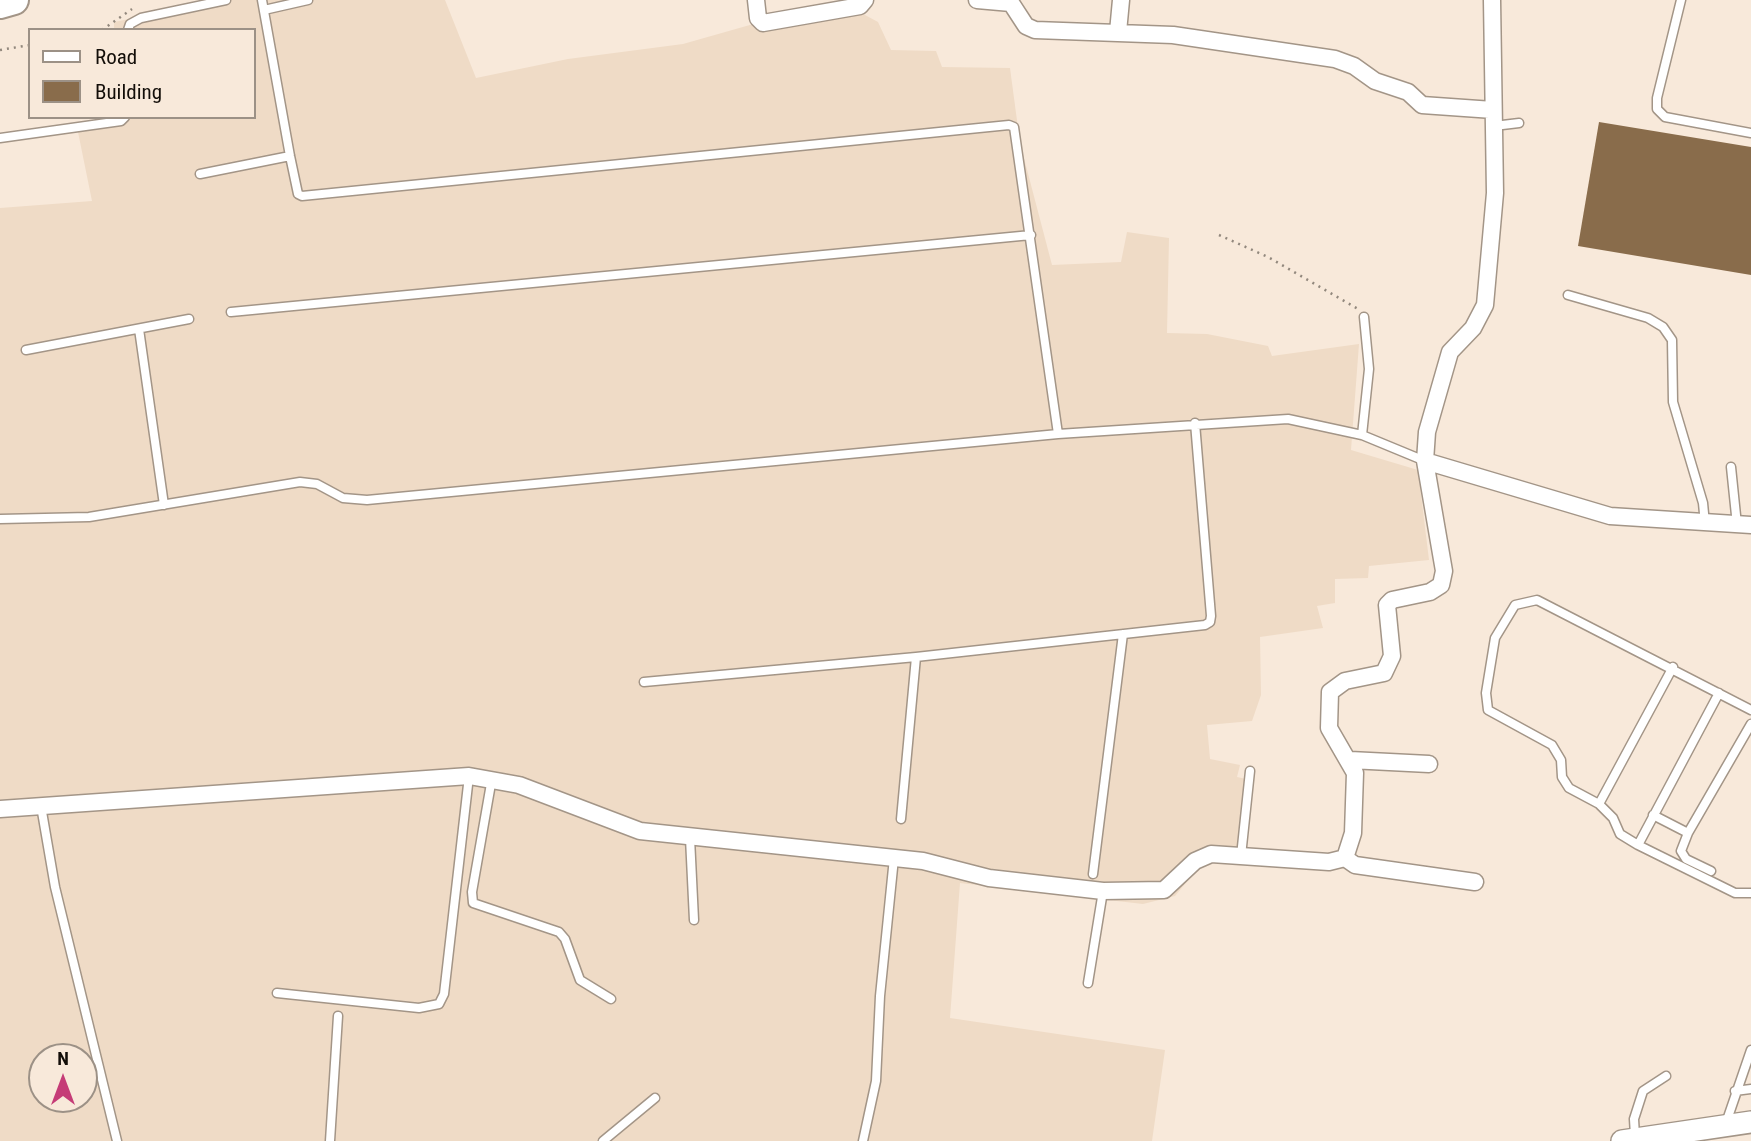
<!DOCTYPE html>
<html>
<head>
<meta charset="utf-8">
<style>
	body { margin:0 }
	#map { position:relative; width:1751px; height:1141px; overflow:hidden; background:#f8e9da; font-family:"Roboto Condensed",sans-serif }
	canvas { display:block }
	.legend { position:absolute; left:28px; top:28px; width:228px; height:91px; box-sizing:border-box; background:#f8e9da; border:2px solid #9c9186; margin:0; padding:9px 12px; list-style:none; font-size:21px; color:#130e09 }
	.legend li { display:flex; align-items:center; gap:14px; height:35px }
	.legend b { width:35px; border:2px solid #9c9186 }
	.north { position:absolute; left:28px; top:1043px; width:70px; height:70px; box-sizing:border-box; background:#f8e9da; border:2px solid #9c9186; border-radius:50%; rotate:0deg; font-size:19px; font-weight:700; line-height:28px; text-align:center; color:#130e09 }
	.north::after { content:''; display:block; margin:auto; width:24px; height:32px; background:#c53c77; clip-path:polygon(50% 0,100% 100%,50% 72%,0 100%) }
</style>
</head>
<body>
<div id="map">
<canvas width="1751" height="1141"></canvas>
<ul class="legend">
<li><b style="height:9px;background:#fff"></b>Road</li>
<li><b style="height:19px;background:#896c4b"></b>Building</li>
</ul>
<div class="north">N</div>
</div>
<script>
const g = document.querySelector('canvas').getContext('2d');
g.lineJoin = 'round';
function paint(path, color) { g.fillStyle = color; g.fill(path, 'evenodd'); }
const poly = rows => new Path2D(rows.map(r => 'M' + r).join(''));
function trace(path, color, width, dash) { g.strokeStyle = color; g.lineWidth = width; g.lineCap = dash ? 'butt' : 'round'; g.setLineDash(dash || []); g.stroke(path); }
const built = poly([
	[226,0,445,0,476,78,568,59,683,44,778,17,852,8,878,22,891,50,936,51,942,67,1010,68,1020,143,1052,265,1121,262,1127,232,1169,238,1167,333,1207,334,1268,346,1272,356,1359,344,1351,450,1418,470,1429,560,1369,566,1368,578,1335,579,1335,603,1317,606,1323,628,1260,637,1261,695,1252,721,1207,725,1210,759,1240,765,1237,777,1251,780,1242,862,1206,859,1175,896,1143,904,960,883,950,1018,1165,1050,1152,1141,0,1141,0,208,92,201,78,132,112,127,112,117,254,117,254,30,114,30,114,22],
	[42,1057,84,1057,84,1099,42,1099]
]);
const building = poly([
	[1599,122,1751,147,1751,275,1578,246]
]);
const path = poly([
	[102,30,132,9],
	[0,50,30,45],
	[1219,235,1268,257,1358,309]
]);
const lane = poly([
	[262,0,290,156,298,194,302,196,1009,125,1014,127,1058,434],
	[1681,0,1657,98,1657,109,1665,117,1751,133],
	[264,10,308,0],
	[128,30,130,24,141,18,226,0],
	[1494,126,1519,123],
	[0,138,121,121,125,117],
	[200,174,290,156],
	[1568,295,1648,318,1663,327,1672,340,1673,402,1703,503,1705,524],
	[231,312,1031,235],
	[139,329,164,505],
	[26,350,189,319],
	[1362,435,1369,369,1364,317],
	[1731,467,1737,525],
	[0,519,89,517,300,482,317,484,343,498,367,500,1058,434,1288,419,1362,435,1425,461],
	[1673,667,1599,804,1613,818,1620,834,1638,845,1735,893,1751,893],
	[644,682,916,657,1205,625,1210,622,1211,616,1195,423],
	[492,778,472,892,473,903,559,932,565,939,580,980,611,999],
	[1599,804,1569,788,1562,777,1561,760,1552,745,1488,710,1486,693,1495,638,1515,605,1537,600,1751,710],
	[41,806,55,887,117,1141],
	[1653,815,1688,833],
	[901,819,916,657],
	[690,838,694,920],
	[1638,845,1719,693],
	[1241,856,1250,771],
	[1711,871,1686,859,1681,851,1688,833,1751,724],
	[1093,874,1123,634],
	[1088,983,1103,891],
	[277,993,419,1008,439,1004,444,994,469,776],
	[1735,1091,1751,1089],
	[1726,1123,1751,1050],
	[1635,1136,1634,1119,1643,1091,1666,1076],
	[330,1141,338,1016],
	[603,1141,655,1098],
	[863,1141,876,1081,880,996,894,858]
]);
const street = poly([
	[756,0,758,18,763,23,860,6,865,0],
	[977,0,1011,3,1026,26,1035,30,1173,35,1335,59,1354,66,1375,81,1408,92,1422,105,1493,110],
	[1118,32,1121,0],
	[1425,461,1610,516,1751,525],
	[1350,760,1429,764],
	[0,809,469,776,519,785,640,831,923,861,989,878,1103,891,1164,890,1195,861,1211,854,1329,862,1345,858,1353,833,1355,773,1329,728,1330,692,1345,681,1384,673,1392,656,1387,605,1392,600,1430,592,1441,585,1444,571,1425,461,1427,432,1450,352,1473,328,1485,305,1495,193,1492,0],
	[1345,858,1355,865,1475,882]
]);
const secondary = poly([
	[1622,1141,1751,1122]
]);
const highway = poly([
	[0,4,14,0]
]);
paint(built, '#efdbc6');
paint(building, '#896c4b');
trace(lane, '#a39587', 11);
trace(street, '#a39587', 19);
trace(secondary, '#a39587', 24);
trace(highway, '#a39587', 32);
trace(path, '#92887d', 2.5, [2, 5]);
trace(lane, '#fff', 8);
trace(street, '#fff', 16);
trace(secondary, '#fff', 21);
trace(highway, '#fff', 28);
</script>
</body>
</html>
